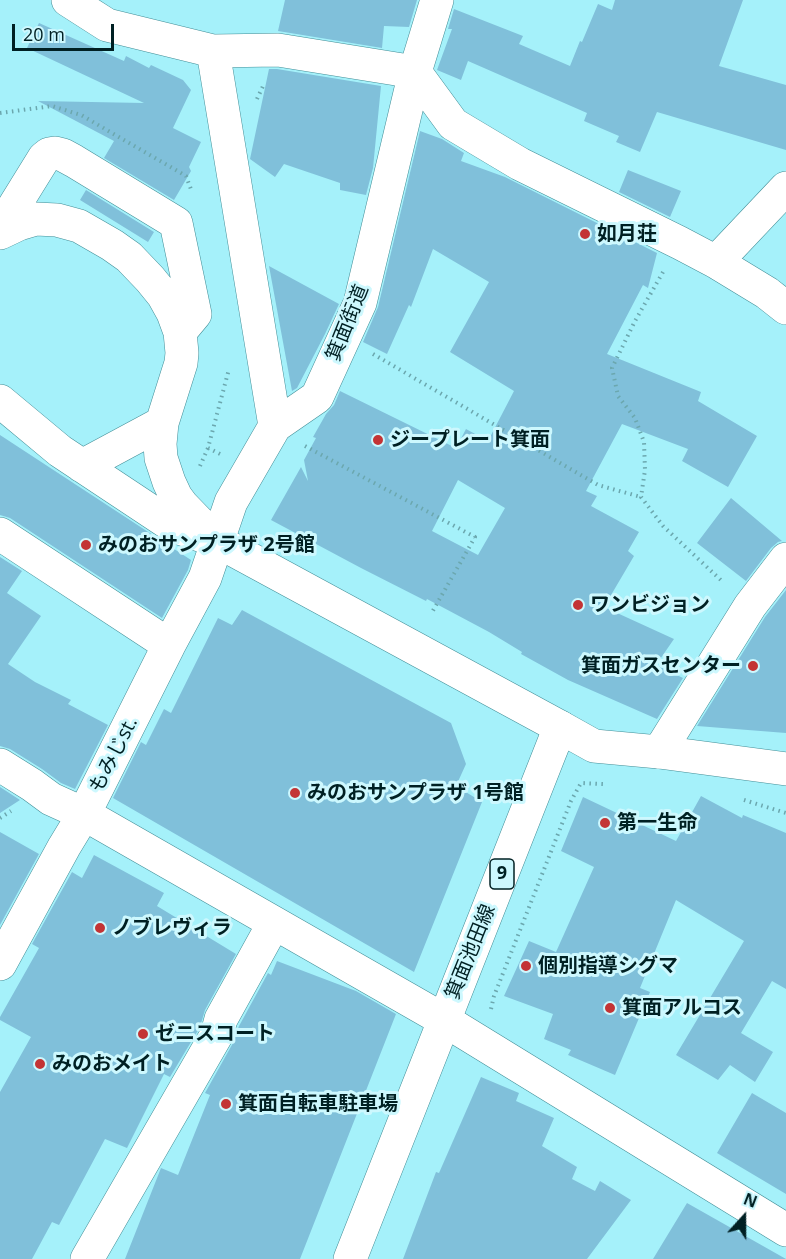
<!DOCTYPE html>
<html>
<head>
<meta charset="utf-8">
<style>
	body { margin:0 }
	#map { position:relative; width:786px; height:1259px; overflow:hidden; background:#a5f1fa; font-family:"Open Sans",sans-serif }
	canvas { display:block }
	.north { position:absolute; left:714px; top:1187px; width:60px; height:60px; -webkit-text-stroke:4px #cdf8fe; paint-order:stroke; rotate:21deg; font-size:16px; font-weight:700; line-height:24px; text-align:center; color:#002023 }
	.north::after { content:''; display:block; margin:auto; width:21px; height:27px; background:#002023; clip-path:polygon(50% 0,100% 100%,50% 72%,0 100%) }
	.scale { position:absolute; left:12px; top:24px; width:102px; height:27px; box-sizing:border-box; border:3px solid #002023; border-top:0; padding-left:8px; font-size:18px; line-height:21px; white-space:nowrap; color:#002023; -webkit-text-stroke:4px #cdf8fe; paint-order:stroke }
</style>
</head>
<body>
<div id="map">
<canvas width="786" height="1259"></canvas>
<div class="north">N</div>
<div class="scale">20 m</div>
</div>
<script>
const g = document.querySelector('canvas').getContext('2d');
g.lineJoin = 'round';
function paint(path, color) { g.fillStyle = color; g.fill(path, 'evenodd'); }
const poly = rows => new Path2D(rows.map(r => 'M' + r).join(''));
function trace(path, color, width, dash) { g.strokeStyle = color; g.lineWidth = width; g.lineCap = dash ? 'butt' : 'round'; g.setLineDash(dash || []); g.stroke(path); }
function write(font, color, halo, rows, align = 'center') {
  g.font = font + ' "Open Sans","Noto Sans JP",sans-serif'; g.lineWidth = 6; g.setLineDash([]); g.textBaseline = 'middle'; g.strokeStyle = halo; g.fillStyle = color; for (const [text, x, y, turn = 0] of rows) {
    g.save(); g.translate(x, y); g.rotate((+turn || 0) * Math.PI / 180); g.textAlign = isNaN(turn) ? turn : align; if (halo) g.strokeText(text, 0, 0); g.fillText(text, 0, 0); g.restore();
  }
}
const building = poly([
	[285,0,417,0,409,27,384,26,382,48,278,31],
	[615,0,743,0,719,66,786,85,786,150,657,112,640,152,616,142,619,136,584,121,587,113,468,61,461,80,437,70,452,29,448,29,454,9,523,36,519,44,570,66,580,41,582,42,598,4,612,10],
	[39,23,124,61,126,56,149,68,151,65,183,80,191,90,173,128,201,142,189,167,191,171,174,200,104,158,114,141,38,101,144,103,27,48],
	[269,69,277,69,381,86,373,168,366,195,340,190,340,183,284,164,275,177,250,159],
	[420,131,442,139,464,153,461,161,505,177,657,253,648,288,643,285,607,354,701,392,698,401,757,436,728,487,682,461,688,449,622,424,586,491,597,496,591,506,639,532,628,551,634,556,604,607,674,639,656,665,683,678,657,719,568,680,521,654,522,652,489,632,427,599,426,601,361,568,271,520,301,467,308,481,304,460,316,438,313,437,326,414,334,405,340,391,456,448,466,429,488,441,514,391,450,352,489,282,433,249,411,307,409,305,387,354,363,342,378,307],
	[458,480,505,508,478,555,432,531],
	[628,170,681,191,670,217,619,192],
	[86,190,154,232,148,242,80,200],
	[269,266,339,304,325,334,297,388,292,391],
	[0,435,191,560,188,570,162,618,10,518,0,515],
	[731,498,782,541,778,542,771,548,746,581,697,543],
	[0,557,22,571,7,593,41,616,8,664,35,682,71,700,68,704,108,725,75,789,61,783,42,769,10,749,0,746],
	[786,590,786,733,697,726,765,617],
	[242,610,451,723,466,764,456,786,482,802,414,972,113,798,141,742,146,745,164,709,171,713,218,618,232,625],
	[0,787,20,800,0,813],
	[701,796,742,818,743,815,786,833,786,989,772,981,741,1033,773,1052,755,1082,730,1065,718,1080,676,1055,744,941,676,900,640,988,650,992,615,1075,568,1055,571,1050,544,1039,553,1014,504,996,529,941,556,952,594,867,561,851,583,797,676,841],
	[0,832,39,854,0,925],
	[94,855,164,893,157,906,236,954,205,1010,200,1027,170,1077,164,1074,127,1148,105,1139,59,1225,52,1222,32,1259,0,1259,0,1092,31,1037,0,1020,0,1017,39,948,32,944,72,872,82,878],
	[277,961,356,991,396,1014,300,1259,125,1259,161,1168,178,1175,210,1095,205,1093,233,1043,239,1026,268,973,271,975],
	[481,1077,519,1093,516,1101,554,1118,542,1146,577,1167,572,1179,595,1191,600,1181,631,1200,587,1259,403,1259,436,1172,439,1173],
	[752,1093,786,1113,786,1194,717,1153],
	[687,1203,786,1259,653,1259]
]);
const path = poly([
	[257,99,264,84],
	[0,113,52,106,81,115,186,176,192,192],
	[663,272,635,321,612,368,618,396,635,418,644,442,645,470,641,497,663,526,724,583],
	[373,354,598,485,641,497],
	[305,446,475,537,431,614],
	[220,454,208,448,229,369],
	[200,466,208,448],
	[744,800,786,813],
	[0,818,11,811],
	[491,1009,494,996,571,801,581,783,603,784]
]);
const minor = poly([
	[68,0,107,25,213,51,275,426],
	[213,51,278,50,415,72,453,124,520,164,680,243,716,262,767,293,786,308],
	[0,229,44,158,49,154,55,153,63,155,74,161,176,223,195,314,180,332],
	[0,233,19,224,36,219,57,220,79,226,112,245,129,257,150,279,163,295,173,313,180,332,182,353,181,363,162,423,160,444,161,458,169,482,176,497,182,505,212,536],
	[716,262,786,188],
	[0,401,60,451,173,526,217,541,560,727],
	[82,466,162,423],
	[0,534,169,645],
	[659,752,750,606,786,559],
	[0,765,32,785,51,799,84,814,444,1020,786,1230],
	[0,964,64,847,84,814,169,645,205,578,231,502,275,426,317,397,360,303,415,72,437,0],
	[87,1259,217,1034,221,1019,274,923]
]);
const major = poly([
	[350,1259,560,727,594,746,659,752,786,769]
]);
const markers = [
	[585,234,6,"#c33435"],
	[378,440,6,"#c33435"],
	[86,545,6,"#c33435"],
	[578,605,6,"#c33435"],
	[753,666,6,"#c33435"],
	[295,793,6,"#c33435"],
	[605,823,6,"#c33435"],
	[100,928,6,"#c33435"],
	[526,966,6,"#c33435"],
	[610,1008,6,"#c33435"],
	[143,1034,6,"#c33435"],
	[40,1064,6,"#c33435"],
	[226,1104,6,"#c33435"]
];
const shields = [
	[502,874,24]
];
const shieldNames = [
	["9",502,874]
];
const poiNames = [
	["如月荘",597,234],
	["ジープレート箕面",390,440],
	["みのおサンプラザ 2号館",98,545],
	["ワンビジョン",590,605],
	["箕面ガスセンター",741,666,"right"],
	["みのおサンプラザ 1号館",307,793],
	["第一生命",617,823],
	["ノブレヴィラ",112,928],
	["個別指導シグマ",538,966],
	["箕面アルコス",622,1008],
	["ゼニスコート",155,1034],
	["みのおメイト",52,1064],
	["箕面自転車駐車場",238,1104]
];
const streetNames = [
	["箕面街道",348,323,-68],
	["もみじst.",114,755,-63],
	["箕面池田線",471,952,-68]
];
paint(building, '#80c0da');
trace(minor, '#438e97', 34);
trace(major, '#438e97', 34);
trace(path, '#6ba7ae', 4, [1.5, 4.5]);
trace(minor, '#fff', 33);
trace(major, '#fff', 33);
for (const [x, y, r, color] of markers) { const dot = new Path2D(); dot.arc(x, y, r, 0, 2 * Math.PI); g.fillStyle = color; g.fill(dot); trace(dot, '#cdf8fe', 2); }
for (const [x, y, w] of shields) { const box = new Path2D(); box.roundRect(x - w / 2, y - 15, w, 30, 4.5); g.fillStyle = '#cdf8fe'; g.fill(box); trace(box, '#002023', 1.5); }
write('bold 18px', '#002023', null, shieldNames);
write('bold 20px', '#002023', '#cdf8fe', poiNames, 'left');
write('20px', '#002023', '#cdf8fe', streetNames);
</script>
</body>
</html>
